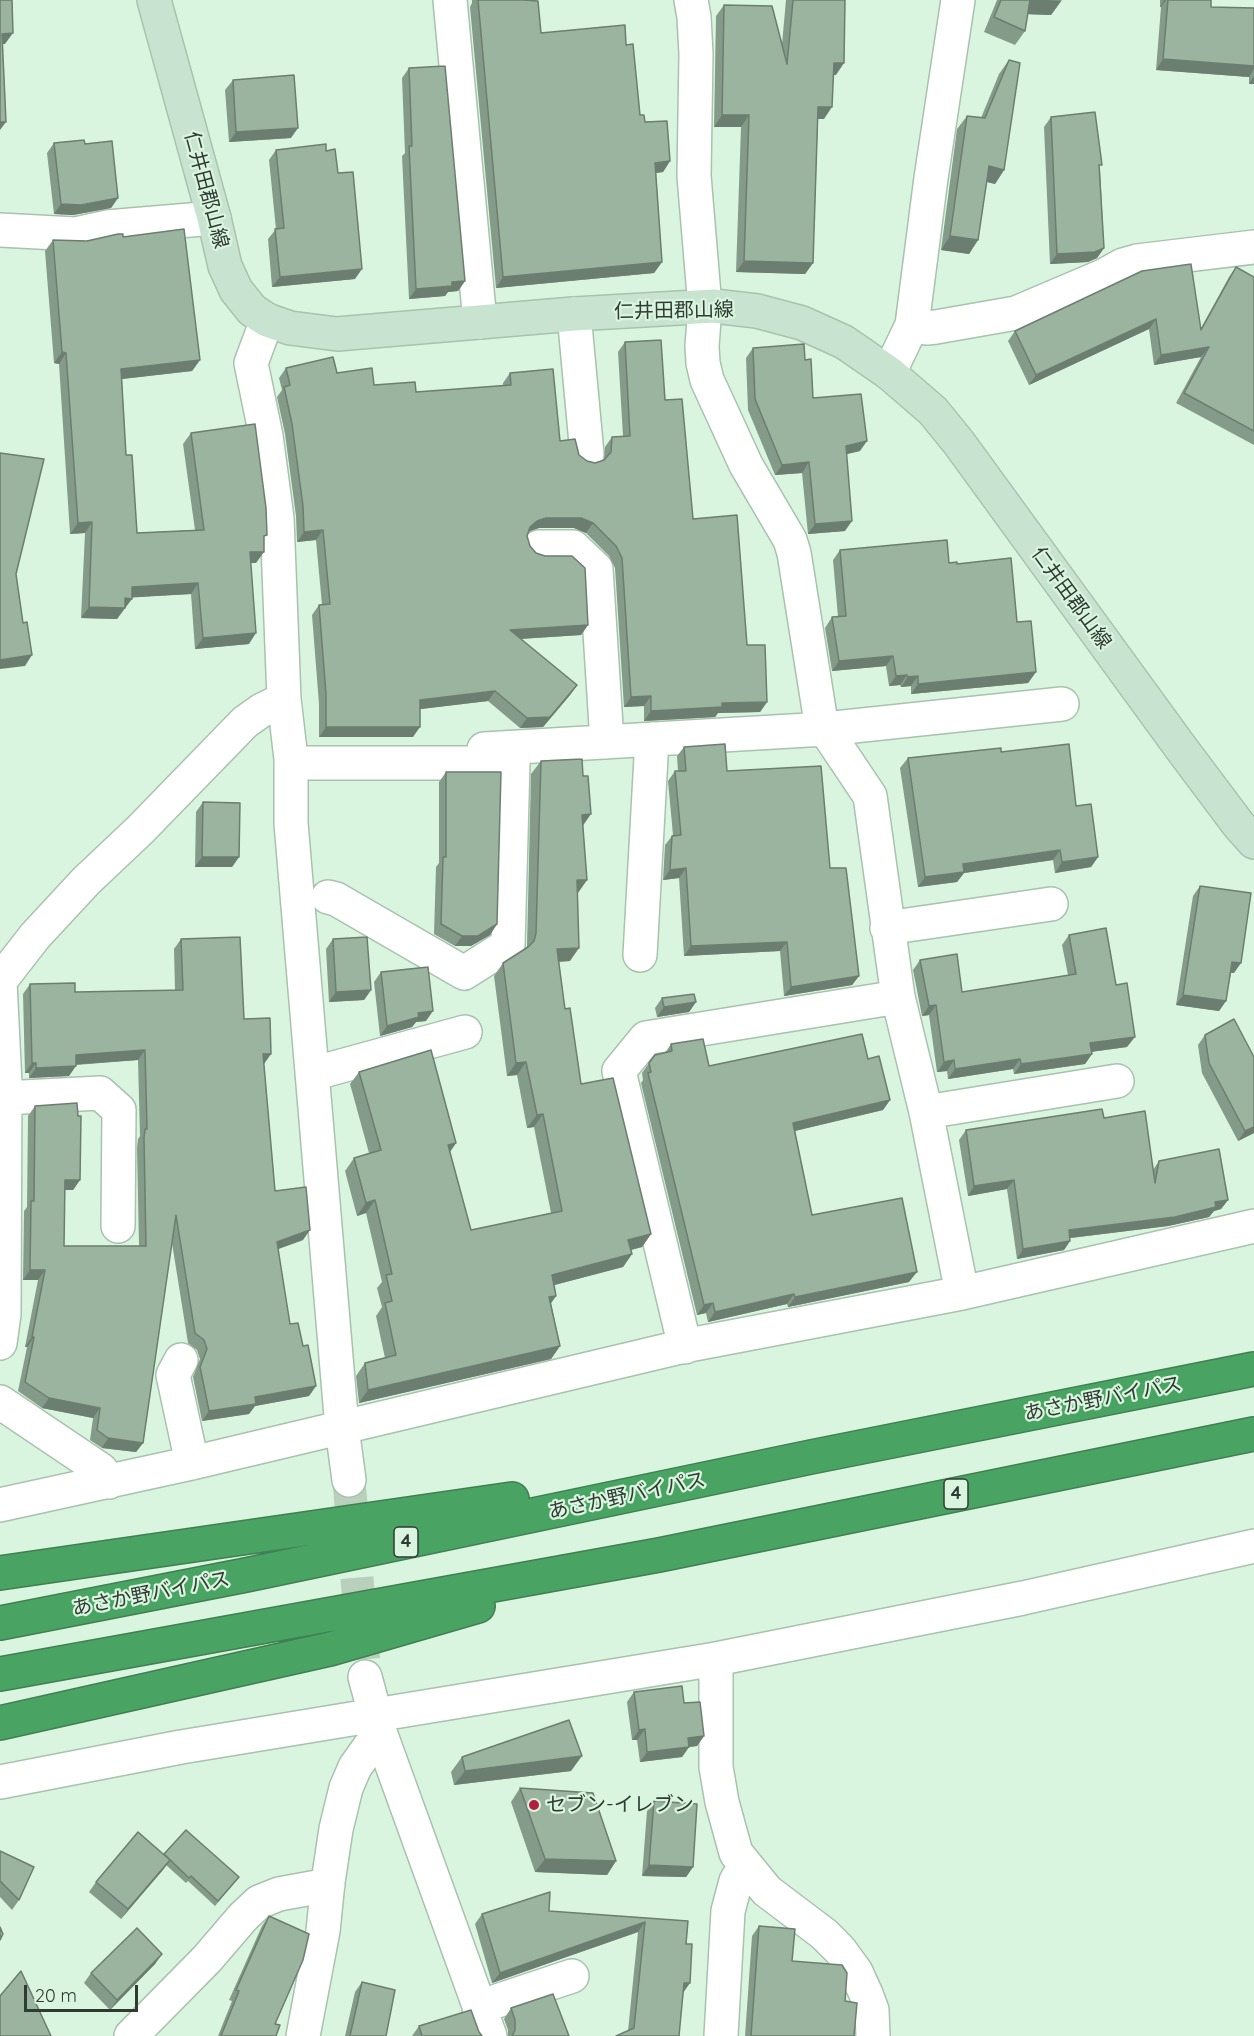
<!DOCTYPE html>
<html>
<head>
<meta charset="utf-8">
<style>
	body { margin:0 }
	#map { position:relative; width:1254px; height:2036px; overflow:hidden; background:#daf5df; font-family:Quicksand,sans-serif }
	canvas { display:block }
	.scale { position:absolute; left:24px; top:1985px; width:114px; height:27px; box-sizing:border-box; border:3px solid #303b32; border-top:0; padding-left:8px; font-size:18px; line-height:21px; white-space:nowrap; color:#303b32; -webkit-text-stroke:4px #daf5df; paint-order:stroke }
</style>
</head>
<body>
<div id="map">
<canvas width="1254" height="2036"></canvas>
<div class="scale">20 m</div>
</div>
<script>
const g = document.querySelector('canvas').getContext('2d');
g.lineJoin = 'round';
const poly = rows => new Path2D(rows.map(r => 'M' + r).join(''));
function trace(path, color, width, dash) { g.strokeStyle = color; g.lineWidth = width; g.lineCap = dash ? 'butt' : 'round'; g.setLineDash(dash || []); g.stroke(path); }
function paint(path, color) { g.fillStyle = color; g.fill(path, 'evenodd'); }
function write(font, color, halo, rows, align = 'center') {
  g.font = font + ' Quicksand,"Noto Sans JP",sans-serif'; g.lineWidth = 4.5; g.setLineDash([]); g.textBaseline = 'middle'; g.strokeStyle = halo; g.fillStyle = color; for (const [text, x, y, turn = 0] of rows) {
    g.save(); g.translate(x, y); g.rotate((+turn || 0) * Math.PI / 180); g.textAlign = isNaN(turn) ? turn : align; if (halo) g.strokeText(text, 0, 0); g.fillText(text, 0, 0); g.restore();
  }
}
const streetTunnel = poly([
	[349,1480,365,1677]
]);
const street = poly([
	[450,0,480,322],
	[691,0,694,17,696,54,694,176,705,307,702,346,703,363,707,380,746,465,790,540,794,553,820,716,825,729,870,796,898,997,926,1112,962,1293],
	[0,230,75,234,107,227,214,218],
	[574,314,587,454],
	[267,320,251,363,266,436,277,518,284,699,291,759,291,823,342,1428,349,1480],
	[912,325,927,328,936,327,1016,313,1103,276,1123,265,1137,261,1254,247],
	[889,373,912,325,931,178,958,0],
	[539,547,573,547,596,569,607,742],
	[484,749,825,729,1062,704],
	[291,763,513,763,508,945,464,973,336,899,328,897],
	[887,928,1051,904],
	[640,955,652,739],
	[0,981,35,936,86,881,140,830,245,722,262,710,284,699],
	[0,982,5,1084,4,1314,0,1343],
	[312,1074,465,1032],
	[4,1098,100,1093,119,1110,118,1226],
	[926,1112,1117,1081],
	[685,1347,619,1071,646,1038,898,997],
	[181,1360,173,1375,192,1463],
	[0,1402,101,1470,109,1482],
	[0,1505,192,1463,689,1345,962,1293,1254,1226],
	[716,1659,716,1767,722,1802,736,1853,767,1891,824,1934,840,1950,856,1972,866,1994,872,2010,873,2036],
	[365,1677,380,1732,490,2036],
	[0,1782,181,1747,716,1659,1023,1598,1254,1546],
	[479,2007,572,1976],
	[131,2036,207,1959,243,1917,259,1902,279,1894,328,1885],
	[303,2036,323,1931,328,1882,336,1829,346,1788,355,1767,380,1732],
	[721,2036,728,1911,736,1881,745,1866]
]);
const secondary = poly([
	[154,0,214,218,225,266,236,290,252,310,267,320,290,328,337,334,574,314,714,306,757,311,802,323,844,342,889,373,933,411,959,443,1181,748,1238,824,1254,842]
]);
const highway = poly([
	[0,1573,512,1499],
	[0,1623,246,1575,811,1457,1254,1369],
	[0,1674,659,1555,1254,1434],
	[0,1723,330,1649,478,1606]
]);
const wall = poly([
	[472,0,534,0,533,1,541,33,626,45,640,115,670,161,663,172,656,173,662,262,654,273,496,288,470,7,472,3],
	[786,0,845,0,836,75,833,75,824,119,818,119,813,263,805,274,736,272,741,127,714,127,716,16,724,5,782,44],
	[997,0,1062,0,1051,15,1028,14,1025,31,1015,45,984,32],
	[1160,0,1211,0,1211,7,1254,8,1254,84,1249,84,1249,77,1156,70,1161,7,1160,7],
	[1009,60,1004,170,995,184,987,182,978,240,969,254,941,250,957,129,967,116,981,118,999,74],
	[409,68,465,281,458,291,448,292,445,296,409,299,402,156,405,153,402,78],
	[233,80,291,138,229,142,225,90],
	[1051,117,1100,168,1104,248,1097,258,1088,262,1050,264,1044,127],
	[54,143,85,144,118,198,111,208,73,215,54,214,47,153],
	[276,150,326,151,355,279,272,287,268,239,276,229,269,160],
	[123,237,200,360,192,371,122,379,126,455,137,533,195,530,183,444,191,433,264,540,256,563,251,563,249,644,195,649,191,594,132,597,117,619,81,618,85,533,70,534,59,364,54,363,45,251,53,240,87,241],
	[1236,267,1254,277,1254,445,1176,403,1201,357,1154,365,1149,329,1029,385,1008,341,1015,331,1142,271,1201,328,1229,277],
	[625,342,665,400,693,519,747,645,767,702,760,712,718,713,715,717,644,721,644,706,624,707,615,568,609,556,586,533,574,528,539,528,530,531,529,532,527,536,530,546,588,625,581,635,520,639,577,685,570,695,543,727,520,728,488,701,420,709,413,737,319,737,319,704,312,615,319,605,322,605,316,540,297,542,296,516,285,434,277,397,282,390,279,378,286,368,337,373,374,385,416,392,503,386,503,383,510,373,560,441,587,461,595,463,604,460,605,447,612,437,623,436,618,352],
	[753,348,805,360,813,398,860,451,846,454,845,531,808,534,802,473,775,475,748,410,746,358],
	[840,550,957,564,1017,622,1036,672,1028,683,911,694,911,686,901,687,900,685,889,686,886,666,832,671,825,628,832,617,838,617,833,560],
	[684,747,727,771,830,868,859,976,852,985,784,996,780,951,684,956,679,878,663,880,665,845,672,836,673,835,668,781,675,771,678,771,677,756],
	[1001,752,1076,806,1098,857,1091,867,1055,873,1053,860,964,873,957,882,918,887,900,768,908,758],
	[541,761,583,825,587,880,577,893,570,961,559,962,565,1009,581,1084,651,1234,642,1247,631,1250,632,1254,623,1267,554,1285,556,1296,551,1303,560,1346,551,1359,359,1403,356,1376,365,1363,385,1358,376,1316,382,1307,377,1288,382,1282,366,1213,357,1216,345,1171,354,1158,369,1153,350,1084,359,1072,456,1143,450,1152,471,1230,551,1213,534,1127,527,1128,517,1075,507,1076,494,976,503,963,526,949,527,946,531,774],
	[446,772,497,924,490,935,471,946,455,946,434,934,436,867,439,863,439,782],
	[203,802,239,857,232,867,195,867,196,812],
	[1200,886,1234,973,1231,973,1226,1001,1219,1011,1176,1005,1193,896],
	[1069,935,1127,1047,1091,1052,1092,1054,1085,1064,1014,1074,1013,1069,948,1079,947,1071,937,1072,929,1015,922,1016,913,970,920,960,962,992,1068,975,1062,945],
	[181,939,244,1019,264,1064,275,1191,303,1240,278,1249,290,1324,303,1346,316,1386,309,1396,255,1406,249,1414,202,1421,193,1377,200,1359,197,1350,188,1343,172,1243,143,1443,136,1452,102,1448,90,1440,93,1418,42,1408,18,1391,27,1347,25,1347,38,1280,23,1280,24,1211,27,1207,28,1116,35,1106,80,1180,73,1190,65,1190,64,1246,139,1246,137,1148,138,1139,140,1136,138,1060,76,1065,69,1076,29,1078,29,1073,25,1073,23,994,30,984,75,992,175,990,174,949],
	[333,939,371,990,364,1000,329,1002,326,949],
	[381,972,426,1021,416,1022,412,1027,380,1036,374,982],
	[662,998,696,1002,689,1012,657,1017,655,1008],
	[1205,1035,1254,1057,1254,1133,1238,1141,1202,1073,1198,1045],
	[671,1044,709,1066,868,1059,890,1100,883,1110,795,1131,812,1215,909,1282,788,1307,787,1304,708,1322,706,1313,697,1315,641,1083,643,1080,642,1073,649,1063,665,1053],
	[1104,1118,1153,1170,1159,1161,1228,1200,1221,1209,1214,1211,1209,1217,1168,1226,1070,1238,1070,1241,1064,1250,1017,1259,1007,1189,968,1196,959,1140,966,1130],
	[634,1692,684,1703,704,1736,697,1746,689,1747,682,1757,640,1762,637,1740,632,1740,627,1702],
	[462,1757,571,1771,454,1785,451,1772],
	[520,1788,616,1861,607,1875,535,1872,511,1802],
	[654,1801,693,1867,686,1877,642,1876,647,1811],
	[0,1851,19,1900,12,1910,0,1897],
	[164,1854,239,1877,215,1906,188,1881,186,1883,166,1865,121,1919,89,1892,96,1882],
	[549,1911,688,1921,683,1992,679,2036,628,2031,638,1932,492,1983,475,1924,482,1914],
	[269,1916,276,2036,218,2036,232,2001,229,2000,262,1926],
	[759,1926,792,1961,845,2001,854,2036,745,2036,752,1936],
	[162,1954,155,1964,110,2010,84,1983,91,1973],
	[362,1982,386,2036,345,2036,355,1992],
	[511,2008,569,2036,508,2036,508,2030,504,2019],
	[419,2026,479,2032,482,2036,412,2036]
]);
const shadedWall = poly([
	[1029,0,1048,0,1061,1,1051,15,1020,14],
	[1164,0,1166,0,1161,7,1160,7],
	[13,33,5,44,0,44,2,34],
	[1163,59,1254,66,1254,69,1249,77,1156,70],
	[834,63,844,63,836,75,826,74],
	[1254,76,1254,84,1249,84],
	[818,107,832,107,824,119,810,119],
	[722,115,749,115,741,127,714,127],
	[0,122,6,122,0,130],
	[298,128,291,138,229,142,236,132],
	[670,161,663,172,647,174,655,163],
	[989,166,1004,170,995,184,979,180],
	[118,198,111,208,73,215,54,214,61,204],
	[950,236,978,240,969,254,941,250],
	[1104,248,1097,258,1088,262,1050,264,1057,254],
	[744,261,813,263,805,274,736,272],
	[662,262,654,273,496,288,503,277],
	[362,269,355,279,272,287,280,277],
	[465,281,458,291,448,292,445,296,409,299,416,289,452,282],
	[1156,319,1149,329,1029,385,1036,375],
	[1209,347,1201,357,1154,365,1161,355],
	[62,352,66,353,59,364,54,363],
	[200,360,192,371,113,380,121,369],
	[867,441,860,451,839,456,846,446],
	[809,462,802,473,775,475,782,465],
	[546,518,581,518,593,523,586,533,574,528,539,528,530,531,523,537,530,527,537,521],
	[852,521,845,531,808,534,815,524],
	[92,522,85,533,70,534,78,523],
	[323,530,316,540,297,542,304,532],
	[250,552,264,552,256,563,242,563],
	[198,583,191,594,124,598,132,587],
	[125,598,132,599,117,619,81,618,89,607],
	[588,625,581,635,503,640,510,630],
	[256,633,249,644,195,649,203,638],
	[32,655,25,666,0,669,0,660],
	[893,656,886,666,832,671,839,661],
	[1036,672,1028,683,911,694,918,684],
	[907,675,900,685,889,686,896,676],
	[918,676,911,686,901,687,908,677],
	[577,685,570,695,543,727,520,728,527,718],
	[495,691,488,701,413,710,420,700],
	[651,696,644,706,624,707,631,697],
	[767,702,760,712,718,713,715,717,644,721,651,711,722,703],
	[326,727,420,727,413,737,319,737],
	[591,814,582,827,582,815],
	[1060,850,1053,860,964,873,957,882,918,887,925,877,963,864],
	[202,857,239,857,232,867,195,867],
	[1098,857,1091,867,1055,873,1062,862],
	[686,868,679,878,663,880,670,870],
	[577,880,587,880,578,893,568,893],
	[497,924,490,935,471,946,455,946,462,936],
	[787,942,780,951,684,956,691,946],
	[579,948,570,961,548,962,557,949],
	[1232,962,1241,963,1234,973,1225,972],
	[859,976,852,985,784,996,791,987],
	[371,990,364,1000,329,1002,336,992],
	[1183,995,1226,1001,1219,1011,1176,1005],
	[696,1002,689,1012,657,1017,664,1007],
	[936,1005,929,1015,922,1016,929,1006],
	[433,1011,426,1021,416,1022,412,1027,380,1036,387,1026,418,1013],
	[1135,1037,1127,1047,1082,1053,1090,1043],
	[145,1050,138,1060,69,1065,76,1055],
	[263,1054,271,1054,264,1064],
	[1092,1054,1085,1064,1014,1074,1021,1064],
	[1020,1059,1013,1069,948,1079,955,1069],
	[954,1060,947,1071,937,1072,944,1062],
	[526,1062,517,1075,507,1076,516,1063],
	[32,1063,36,1063,29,1073,25,1073],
	[76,1066,69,1076,29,1078,36,1068],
	[890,1100,883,1110,786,1133,793,1123],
	[543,1114,534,1127,527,1128,537,1115],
	[1254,1127,1254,1133,1238,1141,1245,1131],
	[456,1143,447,1156,448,1145],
	[65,1180,80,1180,73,1190,58,1190],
	[1014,1180,1007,1189,968,1196,974,1186],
	[375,1200,366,1213,357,1216,366,1203],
	[1228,1200,1221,1209,1214,1211,1209,1217,1168,1226,1062,1239,1069,1230],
	[310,1230,303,1240,270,1252,277,1242],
	[651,1234,642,1247,619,1253,628,1240],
	[1070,1241,1064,1250,1017,1259,1023,1249],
	[632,1254,623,1267,543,1288,552,1275],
	[30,1270,45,1270,38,1280,23,1280],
	[917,1272,909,1282,788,1307,795,1297],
	[794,1294,787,1304,708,1322,715,1312],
	[556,1296,547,1309,549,1297],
	[713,1303,706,1313,697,1315,704,1305],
	[32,1337,34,1337,27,1347,25,1347],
	[560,1346,551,1359,359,1403,368,1390],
	[316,1386,309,1396,255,1406,249,1414,202,1421,209,1411,255,1397],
	[49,1398,100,1408,93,1418,42,1408],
	[108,1438,143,1443,136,1452,102,1448],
	[645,1729,637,1740,632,1740,639,1730],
	[704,1736,697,1746,689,1747,682,1757,640,1762,647,1752,688,1738],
	[582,1756,571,1771,454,1785,465,1771],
	[545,1859,616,1861,607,1875,535,1872],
	[170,1860,163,1870,121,1919,128,1909],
	[649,1865,693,1867,686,1877,642,1876],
	[645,1922,638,1932,492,1983,500,1973],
	[162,1954,155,1964,110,2010,117,2000],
	[684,1983,690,1983,683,1993]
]);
const building = poly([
	[0,0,12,0,13,33,2,34,6,122,0,122,0,0],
	[478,0,523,0,538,1,541,33,625,25,626,45,633,44,640,115,644,115,645,122,667,121,670,161,655,163,662,262,503,277,478,0],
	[793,0,845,0,844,63,834,63,832,107,818,107,813,263,744,261,749,115,722,115,724,5,772,6,787,64,793,0],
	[1001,0,1030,0,1025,31,994,17,1001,0],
	[1168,0,1211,0,1211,7,1254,8,1254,66,1163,59,1168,0],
	[1009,60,1020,63,1004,170,989,166,978,240,950,236,967,116,985,118,1009,60],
	[445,66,465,281,452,282,452,286,416,289,409,146,412,146,409,68,445,66],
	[294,75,298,128,236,132,233,80,294,75],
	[1095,112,1102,165,1099,165,1104,248,1095,252,1057,254,1051,117,1095,112],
	[84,140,85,144,112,141,118,198,81,205,61,204,54,143,84,140],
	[326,144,326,151,335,149,338,173,353,172,362,269,280,277,275,229,284,228,276,150,326,144],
	[184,229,200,360,121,369,126,455,132,455,137,533,204,530,191,433,255,424,266,508,267,535,264,536,264,552,250,552,256,633,203,638,198,583,132,587,132,599,125,598,125,608,89,607,92,522,78,523,66,353,62,352,53,240,87,241,118,234,123,234,123,237,184,229],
	[1191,264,1201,330,1236,267,1254,277,1254,431,1184,393,1209,347,1161,355,1156,319,1036,375,1015,331,1142,271,1191,264],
	[661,340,665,400,682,399,693,519,737,515,747,645,765,645,767,702,722,703,722,707,651,711,651,696,631,697,622,558,616,546,593,523,581,518,546,518,537,521,530,527,527,536,530,546,536,553,545,556,572,556,585,568,588,625,510,630,577,685,550,717,527,718,495,691,420,700,420,727,326,727,326,694,319,605,330,604,323,530,304,532,303,506,292,424,284,387,290,385,286,368,333,357,337,373,372,368,374,385,415,382,416,392,511,385,510,373,553,369,560,441,575,439,579,455,587,461,595,463,604,460,611,452,612,437,630,436,625,342,661,340],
	[804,344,805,360,811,359,813,398,861,394,867,441,846,446,852,521,815,524,809,462,782,465,755,399,753,348,804,344],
	[0,453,44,459,16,574,23,623,27,622,32,655,0,660,0,453],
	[947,540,949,563,957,562,957,564,1011,558,1017,622,1031,621,1036,672,918,684,918,676,908,677,907,675,896,676,893,656,839,661,832,617,846,616,840,550,947,540],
	[725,744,727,771,821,766,830,868,846,868,859,976,791,987,787,942,691,946,686,868,670,870,672,836,681,835,675,771,686,771,684,747,725,744],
	[1069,744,1076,806,1091,804,1098,857,1062,862,1060,850,963,864,964,872,925,877,908,758,1001,748,1001,752,1069,744],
	[582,759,583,776,588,776,591,814,582,815,587,880,577,880,579,948,557,949,565,1009,570,1008,581,1084,613,1078,651,1234,628,1240,632,1254,552,1275,556,1296,549,1297,560,1346,368,1390,365,1363,396,1355,385,1303,392,1301,386,1275,392,1274,375,1200,366,1203,354,1158,381,1150,359,1072,431,1050,456,1143,448,1145,471,1230,562,1211,543,1114,537,1115,526,1062,516,1063,503,963,528,947,534,941,536,933,541,761,582,759],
	[446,772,501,772,497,924,478,936,462,936,441,924,443,857,446,857,446,772],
	[203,802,240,803,239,857,202,857,203,802],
	[1200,886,1251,893,1241,963,1232,962,1226,1001,1183,995,1200,886],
	[1106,928,1116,985,1127,983,1135,1037,1090,1043,1092,1054,1021,1064,1020,1059,955,1069,954,1060,944,1062,936,1005,929,1006,920,960,957,954,962,992,1076,974,1069,935,1106,928],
	[240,937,244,1019,270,1018,271,1054,263,1054,275,1191,306,1187,310,1230,277,1242,290,1324,298,1323,303,1346,308,1345,316,1386,255,1397,256,1404,209,1411,200,1367,207,1349,204,1340,195,1333,176,1215,143,1443,108,1438,97,1430,100,1408,49,1398,25,1382,34,1337,32,1337,45,1270,30,1270,31,1201,34,1201,35,1106,77,1103,78,1116,81,1116,80,1180,65,1180,64,1246,146,1246,144,1138,145,1129,147,1129,145,1050,76,1055,76,1066,36,1068,36,1063,32,1063,30,984,75,983,75,992,183,990,181,939,240,937],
	[367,937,371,990,336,992,333,939,367,937],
	[428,967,433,1011,418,1013,419,1017,387,1026,381,972,428,967],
	[694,994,696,1002,664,1007,662,998,694,994],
	[1234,1019,1254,1057,1254,1127,1245,1131,1209,1063,1205,1035,1234,1019],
	[862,1034,868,1059,879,1056,890,1100,793,1123,812,1215,902,1198,917,1272,795,1297,794,1294,715,1312,713,1303,704,1305,648,1073,651,1072,649,1063,655,1055,672,1051,671,1044,703,1039,709,1066,862,1034],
	[1102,1109,1104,1118,1145,1111,1155,1183,1159,1161,1219,1149,1228,1200,1215,1202,1216,1207,1175,1217,1069,1230,1070,1241,1023,1249,1014,1180,974,1186,966,1130,1102,1109],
	[682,1686,684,1703,700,1702,704,1736,688,1738,689,1747,647,1752,645,1729,639,1730,634,1692,682,1686],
	[569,1720,582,1756,465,1771,462,1757,569,1720],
	[520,1788,593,1793,616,1861,545,1859,520,1788],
	[654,1801,697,1804,693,1867,649,1865,654,1801],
	[186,1830,239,1877,218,1901,191,1876,189,1878,164,1854,186,1830],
	[138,1832,170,1860,128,1909,96,1882,138,1832],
	[0,1851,34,1867,19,1900,0,1881,0,1851],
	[550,1892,549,1911,688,1921,686,1944,692,1944,690,1983,684,1983,679,2036,616,2036,634,2028,645,1922,500,1973,482,1914,550,1892],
	[269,1916,309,1934,303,1960,275,2024,280,2025,276,2036,221,2036,239,1991,236,1990,269,1916],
	[759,1926,795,1929,792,1961,842,1965,847,1973,845,2001,857,2003,854,2036,751,2036,759,1926],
	[0,1927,3,1934,0,1940,0,1927],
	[137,1928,162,1954,117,2000,91,1973,137,1928],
	[21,1971,51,2036,0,2036,0,1996,21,1971],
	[362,1982,395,1990,386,2036,350,2036,362,1982],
	[553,1994,569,2036,512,2036,515,2030,515,2020,511,2008,553,1994],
	[471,2010,479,2032,482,2036,422,2036,419,2026,471,2010]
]);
const markers = [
	[534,1805,6,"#b3203f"]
];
const shields = [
	[956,1494,24],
	[406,1542,24]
];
const shieldNames = [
	["4",956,1494],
	["4",406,1542]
];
const streetNames = [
	["仁井田郡山線",206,190,75],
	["仁井田郡山線",674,311,-1],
	["仁井田郡山線",1071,598,54],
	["あさか野バイパス",1103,1399,-11],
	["あさか野バイパス",627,1496,-12],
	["あさか野バイパス",151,1594,-11]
];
const poiNames = [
	["セブン-イレブン",546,1805]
];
trace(streetTunnel, '#b8d0bc', 33, [33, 16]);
trace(street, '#a8c2ad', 36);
trace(secondary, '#a8c2ad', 36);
trace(highway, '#407f52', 36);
trace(street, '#fff', 33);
trace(secondary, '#c8e4d0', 33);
trace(highway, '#49a463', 33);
paint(wall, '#849b89');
paint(shadedWall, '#6c7e6f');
paint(building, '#9ab49f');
trace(building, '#6c7e6f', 1.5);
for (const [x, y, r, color] of markers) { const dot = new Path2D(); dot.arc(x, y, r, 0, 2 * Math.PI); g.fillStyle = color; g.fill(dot); trace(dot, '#daf5df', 2); }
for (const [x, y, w] of shields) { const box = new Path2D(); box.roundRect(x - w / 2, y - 15, w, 30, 4.5); g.fillStyle = '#daf5df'; g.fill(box); trace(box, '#303b32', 1.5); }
write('bold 18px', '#303b32', null, shieldNames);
write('20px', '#303b32', '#daf5df', streetNames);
write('20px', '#303b32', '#daf5df', poiNames, 'left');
</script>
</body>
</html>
